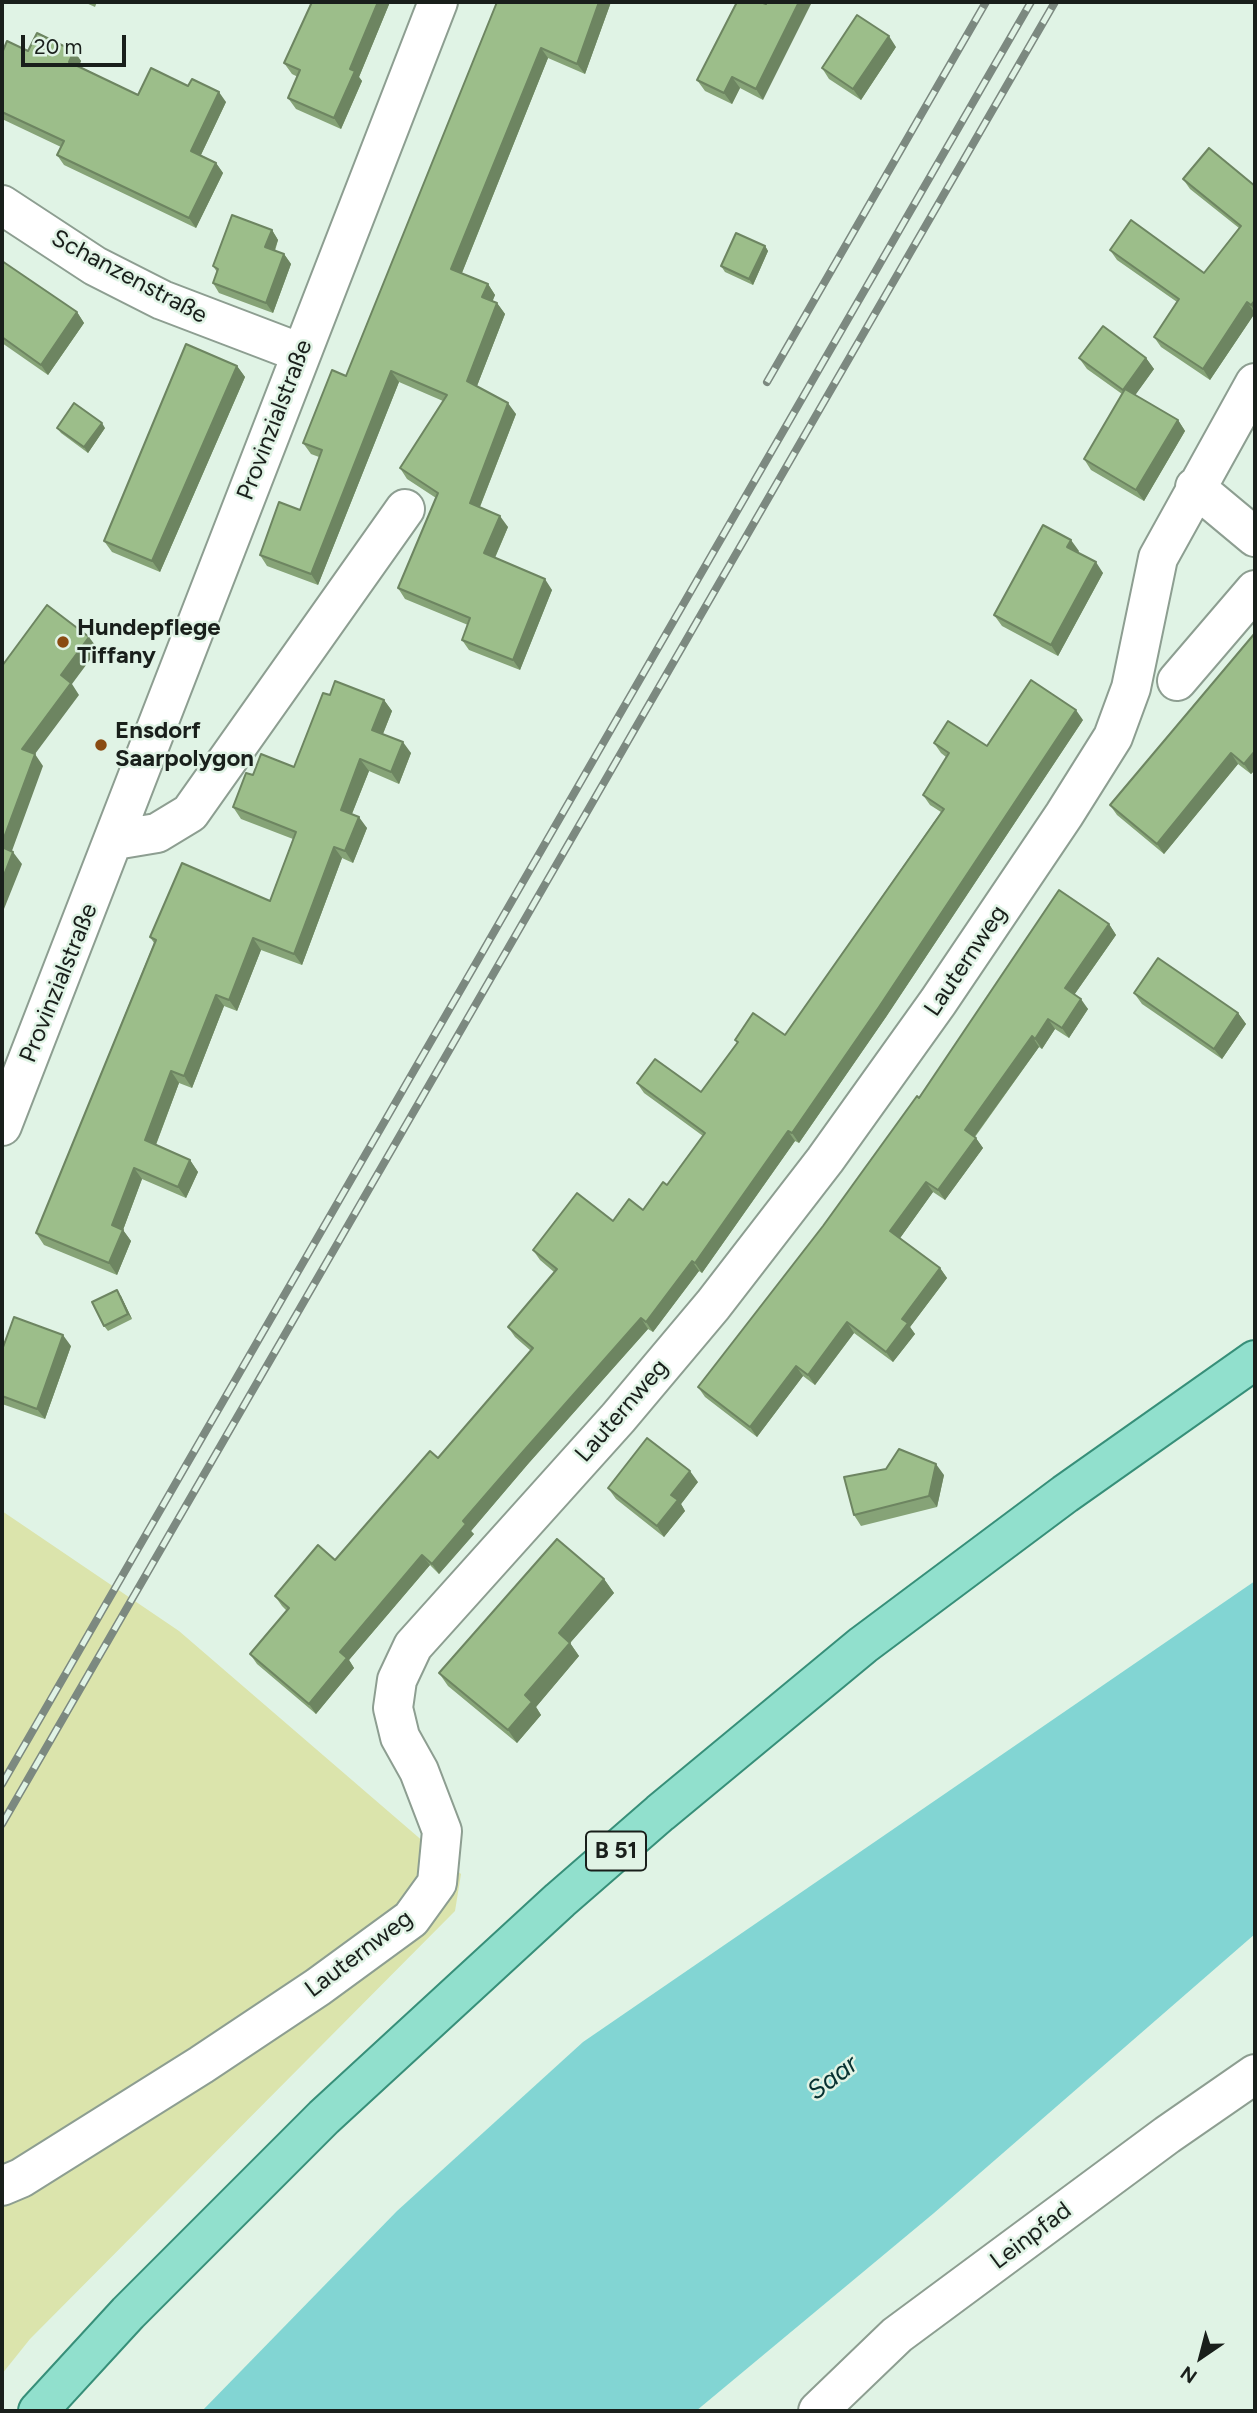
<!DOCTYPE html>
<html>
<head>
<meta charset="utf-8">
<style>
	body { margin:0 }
	#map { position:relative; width:1257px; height:2413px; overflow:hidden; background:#e0f3e5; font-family:Figtree,sans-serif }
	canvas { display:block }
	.frame { position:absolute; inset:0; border:4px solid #191f1b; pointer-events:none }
	.north { position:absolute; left:1166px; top:2322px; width:70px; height:70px; -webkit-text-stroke:5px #e0f3e5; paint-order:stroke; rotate:215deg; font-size:19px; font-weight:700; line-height:28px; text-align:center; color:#191f1b }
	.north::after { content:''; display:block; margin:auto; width:24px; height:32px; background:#191f1b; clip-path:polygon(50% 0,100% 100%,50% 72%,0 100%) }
	.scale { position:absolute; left:21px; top:35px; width:105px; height:32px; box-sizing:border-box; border:4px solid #191f1b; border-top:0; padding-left:9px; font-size:21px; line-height:24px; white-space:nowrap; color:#191f1b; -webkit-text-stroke:5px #e0f3e5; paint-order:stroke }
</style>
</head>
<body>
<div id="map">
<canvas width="1257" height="2413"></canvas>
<div class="frame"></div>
<div class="north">N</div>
<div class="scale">20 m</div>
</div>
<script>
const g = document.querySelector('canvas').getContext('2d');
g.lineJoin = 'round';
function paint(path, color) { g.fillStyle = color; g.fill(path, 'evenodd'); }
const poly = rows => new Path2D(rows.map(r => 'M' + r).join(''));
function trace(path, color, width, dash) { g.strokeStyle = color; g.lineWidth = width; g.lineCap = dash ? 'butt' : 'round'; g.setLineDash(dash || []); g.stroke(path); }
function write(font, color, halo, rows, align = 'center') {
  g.font = font + ' Figtree,sans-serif'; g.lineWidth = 5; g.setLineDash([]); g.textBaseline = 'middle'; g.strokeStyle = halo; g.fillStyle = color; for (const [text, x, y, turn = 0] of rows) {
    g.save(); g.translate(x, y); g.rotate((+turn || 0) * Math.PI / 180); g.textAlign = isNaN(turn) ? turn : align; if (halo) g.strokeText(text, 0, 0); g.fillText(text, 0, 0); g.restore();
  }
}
const green = poly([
	[2,1511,179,1631,461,1874,455,1911,30,2339,2,2374]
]);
const water = poly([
	[1255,1581,1255,1934,934,2213,696,2411,202,2411,397,2211,583,2042]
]);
const minor = poly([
	[2,205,95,266,162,300,301,353],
	[1195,487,1255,537],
	[1177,681,1255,590],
	[115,840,157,833,190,813,405,509],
	[2,1126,438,2],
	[2,2186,21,2178,201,2065,318,1987,411,1919,437,1883,442,1831,419,1771,400,1737,393,1708,397,1680,413,1646,618,1418,713,1305,825,1160,938,1002,1064,815,1113,737,1131,688,1158,558,1255,383],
	[818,2411,897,2335,1167,2135,1255,2074]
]);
const major = poly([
	[38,2411,128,2313,324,2117,560,1900,660,1813,863,1645,1065,1494,1255,1360]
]);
const rail = poly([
	[767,382,986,2],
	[2,1784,1031,2],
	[2,1824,1055,2]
]);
const wall = poly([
	[84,2,97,2,95,7],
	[312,2,390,2,359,77,362,81,341,129,296,109,288,98,298,77,292,74,284,63],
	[497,2,611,2,585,74,548,58,462,273,488,284,495,295,492,301,497,303,505,314,477,386,516,414,480,507,508,527,495,558,552,590,520,670,469,650,462,640,468,625,405,599,398,588,436,498,407,479,400,468,443,401,399,382,318,585,267,566,260,555,300,510,319,457,311,454,303,443,346,376],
	[737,2,763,100,740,88,732,104,705,91,697,80],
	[896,47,861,100,829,79,822,68],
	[28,51,74,51,81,61,79,66,138,95,188,86,226,102,201,155,216,163,223,173,196,228,64,165,57,155,61,147,2,119,2,53],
	[1183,179,1255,186,1255,313,1210,380,1161,347,1154,337,1177,302,1117,260,1110,250,1204,273,1239,228,1190,189],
	[272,230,278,240,275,251,284,254,291,264,273,313,219,293,213,283,217,272,213,266],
	[765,246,768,251,753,285,725,272,721,266],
	[2,261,77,312,84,323,48,375,2,343],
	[1079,358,1146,358,1154,369,1135,395,1178,420,1185,431,1144,501,1091,470,1084,459,1122,394,1087,369],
	[237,366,245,377,160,572,112,552,104,541],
	[57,428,105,428,88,453,61,433],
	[1079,551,1078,553,1103,573,1058,656,1002,626,994,615],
	[1255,633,1255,770,1251,774,1238,764,1164,854,1117,815,1110,805],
	[330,695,384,700,392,711,383,734,411,753,399,784,369,771,352,814,367,828,353,863,342,858,302,965,261,950,237,1011,224,1006,192,1088,179,1083,156,1145,190,1160,198,1172,186,1198,142,1179,123,1230,131,1241,117,1275,44,1245,36,1233,154,943,150,937,270,901,293,839,241,819,233,807,253,775,294,767],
	[1083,720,886,1017,799,1143,795,1141,702,1273,699,1271,653,1332,648,1329,528,1464,471,1531,474,1534,439,1574,430,1565,349,1660,354,1668,316,1714,257,1664,250,1654,287,1611,282,1606,275,1596,335,1560,438,1458,531,1351,515,1337,508,1327,554,1272,540,1260,533,1250,643,1210,667,1185,703,1136,644,1093,637,1083,701,1092,737,1043,735,1040,785,1035,941,812,930,805,923,795,946,757,941,753,934,743,987,746],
	[1109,924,1116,935,1074,995,1088,1009,1069,1038,1055,1029,1042,1049,1039,1047,975,1137,983,1148,945,1200,933,1192,900,1238,940,1268,947,1278,910,1327,915,1334,893,1362,854,1333,815,1385,803,1376,757,1437,705,1397,698,1387,823,1226,919,1098],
	[1134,993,1238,1013,1246,1024,1222,1059,1142,1004],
	[121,1296,132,1319,108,1331,104,1326],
	[71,1346,45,1419,2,1404,2,1350],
	[944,1475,937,1507,861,1526,854,1515],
	[698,1482,681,1504,685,1511,664,1537,616,1499,608,1488],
	[604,1579,614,1593,570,1643,579,1656,536,1707,541,1715,517,1743,448,1686,439,1673]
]);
const shadedWall = poly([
	[378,2,390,2,359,77,362,81,341,129,334,118,350,69],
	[599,2,611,2,585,74,577,64],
	[799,2,812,2,763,100,756,89],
	[889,36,896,47,861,100,853,89],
	[541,48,548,58,459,280,451,269],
	[74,51,81,61,76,72,69,62],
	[732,77,740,88,732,104,724,93],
	[219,92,226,102,198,161,191,151],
	[216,163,223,173,196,228,189,218],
	[272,230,278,240,272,257,265,247],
	[765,246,768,251,753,285,749,279],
	[284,254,291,264,273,313,266,303],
	[488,284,495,295,490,308,482,297],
	[1255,300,1255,311,1251,305],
	[1247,302,1255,313,1210,380,1203,369],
	[497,303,505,314,475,391,467,381],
	[77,312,84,323,48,375,41,365],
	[1146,358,1154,369,1131,401,1123,390],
	[237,366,245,377,160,572,152,561],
	[391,371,399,382,318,585,311,574],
	[508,403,516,414,477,514,470,503],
	[1178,420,1185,431,1144,501,1136,490],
	[102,423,105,428,88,453,84,447],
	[500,516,508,527,492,564,484,553],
	[1071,540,1079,551,1075,558,1067,547],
	[1096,562,1103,573,1058,656,1051,645],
	[545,579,552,590,520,670,513,660],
	[89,637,98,649,72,684,79,695,35,754,43,766,9,859,2,849,2,843,22,749,61,675],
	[384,700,392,711,380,741,372,730],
	[1076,710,1083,720,886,1017,799,1143,792,1133],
	[403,742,411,753,399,784,391,772],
	[1255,751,1255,770,1251,774,1244,764],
	[1231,753,1238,764,1164,854,1157,844],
	[360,759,369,771,349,821,341,810],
	[359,817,367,828,353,863,345,851],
	[334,847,342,858,302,965,294,954],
	[13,852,22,864,2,914,2,880],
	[1109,924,1116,935,1072,998,1065,988],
	[253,938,261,950,237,1011,229,1000],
	[216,995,224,1006,192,1088,184,1076],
	[1081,999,1088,1009,1069,1038,1062,1028],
	[1238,1013,1246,1024,1222,1059,1214,1049],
	[1048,1019,1055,1029,1042,1049,1035,1039],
	[1032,1036,1039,1047,972,1140,965,1130],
	[171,1071,179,1083,153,1152,145,1140],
	[788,1131,795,1141,702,1273,695,1263],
	[976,1138,983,1148,945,1200,938,1190],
	[190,1160,198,1172,186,1198,178,1187],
	[134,1168,142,1179,123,1230,131,1241,117,1275,109,1263,112,1225],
	[926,1182,933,1192,898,1241,890,1231],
	[692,1261,699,1271,653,1332,646,1322],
	[940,1268,947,1278,910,1327,915,1334,893,1362,886,1352,902,1319],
	[117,1290,121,1296,132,1319,128,1314],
	[641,1318,648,1329,528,1464,471,1531,474,1534,439,1574,432,1564,463,1521,521,1454],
	[847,1322,854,1333,815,1385,808,1375],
	[63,1335,71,1346,45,1419,37,1409],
	[796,1366,803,1376,757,1437,750,1427],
	[936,1464,944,1475,937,1507,929,1496],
	[690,1471,698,1482,681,1504,685,1511,664,1537,657,1526,671,1495],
	[422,1555,430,1565,349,1660,354,1668,316,1714,309,1704,340,1652],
	[604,1579,614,1593,570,1643,579,1656,536,1707,541,1715,517,1743,508,1730,525,1695,559,1633]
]);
const building = poly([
	[312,2,378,2,350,69,355,71,334,118,288,98,300,70,284,63,312,2],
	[497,2,599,2,577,64,541,48,451,269,488,284,482,297,497,303,467,381,508,403,470,503,500,516,484,553,545,579,513,660,462,640,470,618,398,588,438,493,400,468,447,395,391,371,311,574,260,555,279,502,300,510,322,450,303,443,332,370,346,376,497,2],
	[737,2,760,2,766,4,767,2,799,2,756,89,732,77,724,93,697,80,737,2],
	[857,15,889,36,853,89,822,68,857,15],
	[37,33,74,51,69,62,138,95,151,68,188,86,192,79,219,92,191,151,216,163,189,218,57,155,64,141,2,112,2,53,7,41,28,51,37,33],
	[1209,148,1255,186,1255,300,1251,305,1247,302,1203,369,1154,337,1179,299,1110,250,1131,220,1204,273,1241,226,1183,179,1209,148],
	[232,215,272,230,265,247,284,254,266,303,213,283,218,269,213,266,232,215],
	[736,233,765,246,749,279,721,266,736,233],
	[2,261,77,312,41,365,2,337,2,261],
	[1103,326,1146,358,1123,390,1079,358,1103,326],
	[186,344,237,366,152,561,104,541,186,344],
	[1125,389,1178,420,1136,490,1084,459,1125,389],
	[74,403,102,423,84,447,57,428,74,403],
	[1043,525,1071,540,1067,547,1096,562,1051,645,994,615,1043,525],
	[47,605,89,637,61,675,71,683,22,749,35,754,2,843,2,666,47,605],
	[1255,633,1255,751,1244,764,1231,753,1157,844,1110,805,1255,633],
	[1031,680,1076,710,879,1007,792,1133,788,1131,695,1263,692,1261,646,1322,641,1318,521,1454,463,1521,466,1524,432,1564,422,1555,340,1652,347,1658,309,1704,250,1654,289,1608,275,1596,318,1545,335,1560,430,1451,438,1458,533,1348,508,1327,557,1269,533,1250,577,1193,613,1221,629,1199,643,1210,663,1182,667,1185,705,1133,637,1083,655,1059,701,1092,738,1042,735,1040,753,1013,785,1035,944,809,923,795,949,753,934,743,948,721,987,746,1031,680],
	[335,681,384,700,372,730,403,742,391,772,360,759,341,810,359,817,345,851,334,847,294,954,253,938,229,1000,216,995,184,1076,171,1071,145,1140,190,1160,178,1187,134,1168,112,1225,123,1230,109,1263,36,1233,156,940,150,937,182,863,270,901,296,832,233,807,246,773,253,775,261,754,294,767,323,693,330,695,335,681],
	[2,847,13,852,2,880,2,847],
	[1059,890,1109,924,1065,988,1081,999,1062,1028,1048,1019,1035,1039,1032,1036,965,1130,976,1138,938,1190,926,1182,890,1231,940,1268,902,1319,908,1323,886,1352,847,1322,808,1375,796,1366,750,1427,698,1387,823,1226,917,1096,919,1098,1059,890],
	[1158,958,1238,1013,1214,1049,1134,993,1158,958],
	[117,1290,128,1314,104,1326,92,1302,117,1290],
	[14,1317,63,1335,37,1409,2,1396,2,1350,14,1317],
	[647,1438,690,1471,671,1495,678,1500,657,1526,608,1488,647,1438],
	[899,1449,936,1464,929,1496,854,1515,844,1477,886,1469,899,1449],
	[557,1539,604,1579,559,1633,570,1643,525,1695,532,1702,508,1730,439,1673,557,1539]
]);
const markers = [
	[63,642,7,"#8a4b12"],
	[101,745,7,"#8a4b12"]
];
const shields = [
	[616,1851,60]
];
const shieldNames = [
	["B 51",616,1851]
];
const streetNames = [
	["Schanzenstraße",129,277,28],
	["Provinzialstraße",275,420,-69],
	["Lauternweg",966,961,-56],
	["Provinzialstraße",59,983,-68],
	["Lauternweg",622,1411,-49],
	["Lauternweg",359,1954,-37],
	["Leinpfad",1031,2236,-37]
];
const poiNames = [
	["Hundepflege",77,628],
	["Tiffany",77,656],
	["Ensdorf",115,731],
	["Saarpolygon",115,759]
];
const waterNames = [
	["Saar",833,2078,-37]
];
paint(green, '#dbe4ac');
paint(water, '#82d5d3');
trace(minor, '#8d9e91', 42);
trace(major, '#378f79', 42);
trace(minor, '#fff', 38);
trace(major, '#91e0cd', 38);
trace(rail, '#7c8980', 8);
trace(rail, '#e0f3e5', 5, [16]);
paint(wall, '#86a377');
paint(shadedWall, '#6d8561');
paint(building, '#9cbe8a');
trace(building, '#6d8561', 2);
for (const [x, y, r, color] of markers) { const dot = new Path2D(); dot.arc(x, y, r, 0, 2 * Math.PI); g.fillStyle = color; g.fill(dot); trace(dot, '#e0f3e5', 2.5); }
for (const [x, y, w] of shields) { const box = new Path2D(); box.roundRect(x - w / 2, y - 19.5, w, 39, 5); g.fillStyle = '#e0f3e5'; g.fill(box); trace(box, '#191f1b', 2); }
write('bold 23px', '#191f1b', null, shieldNames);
write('24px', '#191f1b', '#e0f3e5', streetNames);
write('bold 24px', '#191f1b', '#e0f3e5', poiNames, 'left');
write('italic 26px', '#073131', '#e0f3e5', waterNames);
</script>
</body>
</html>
